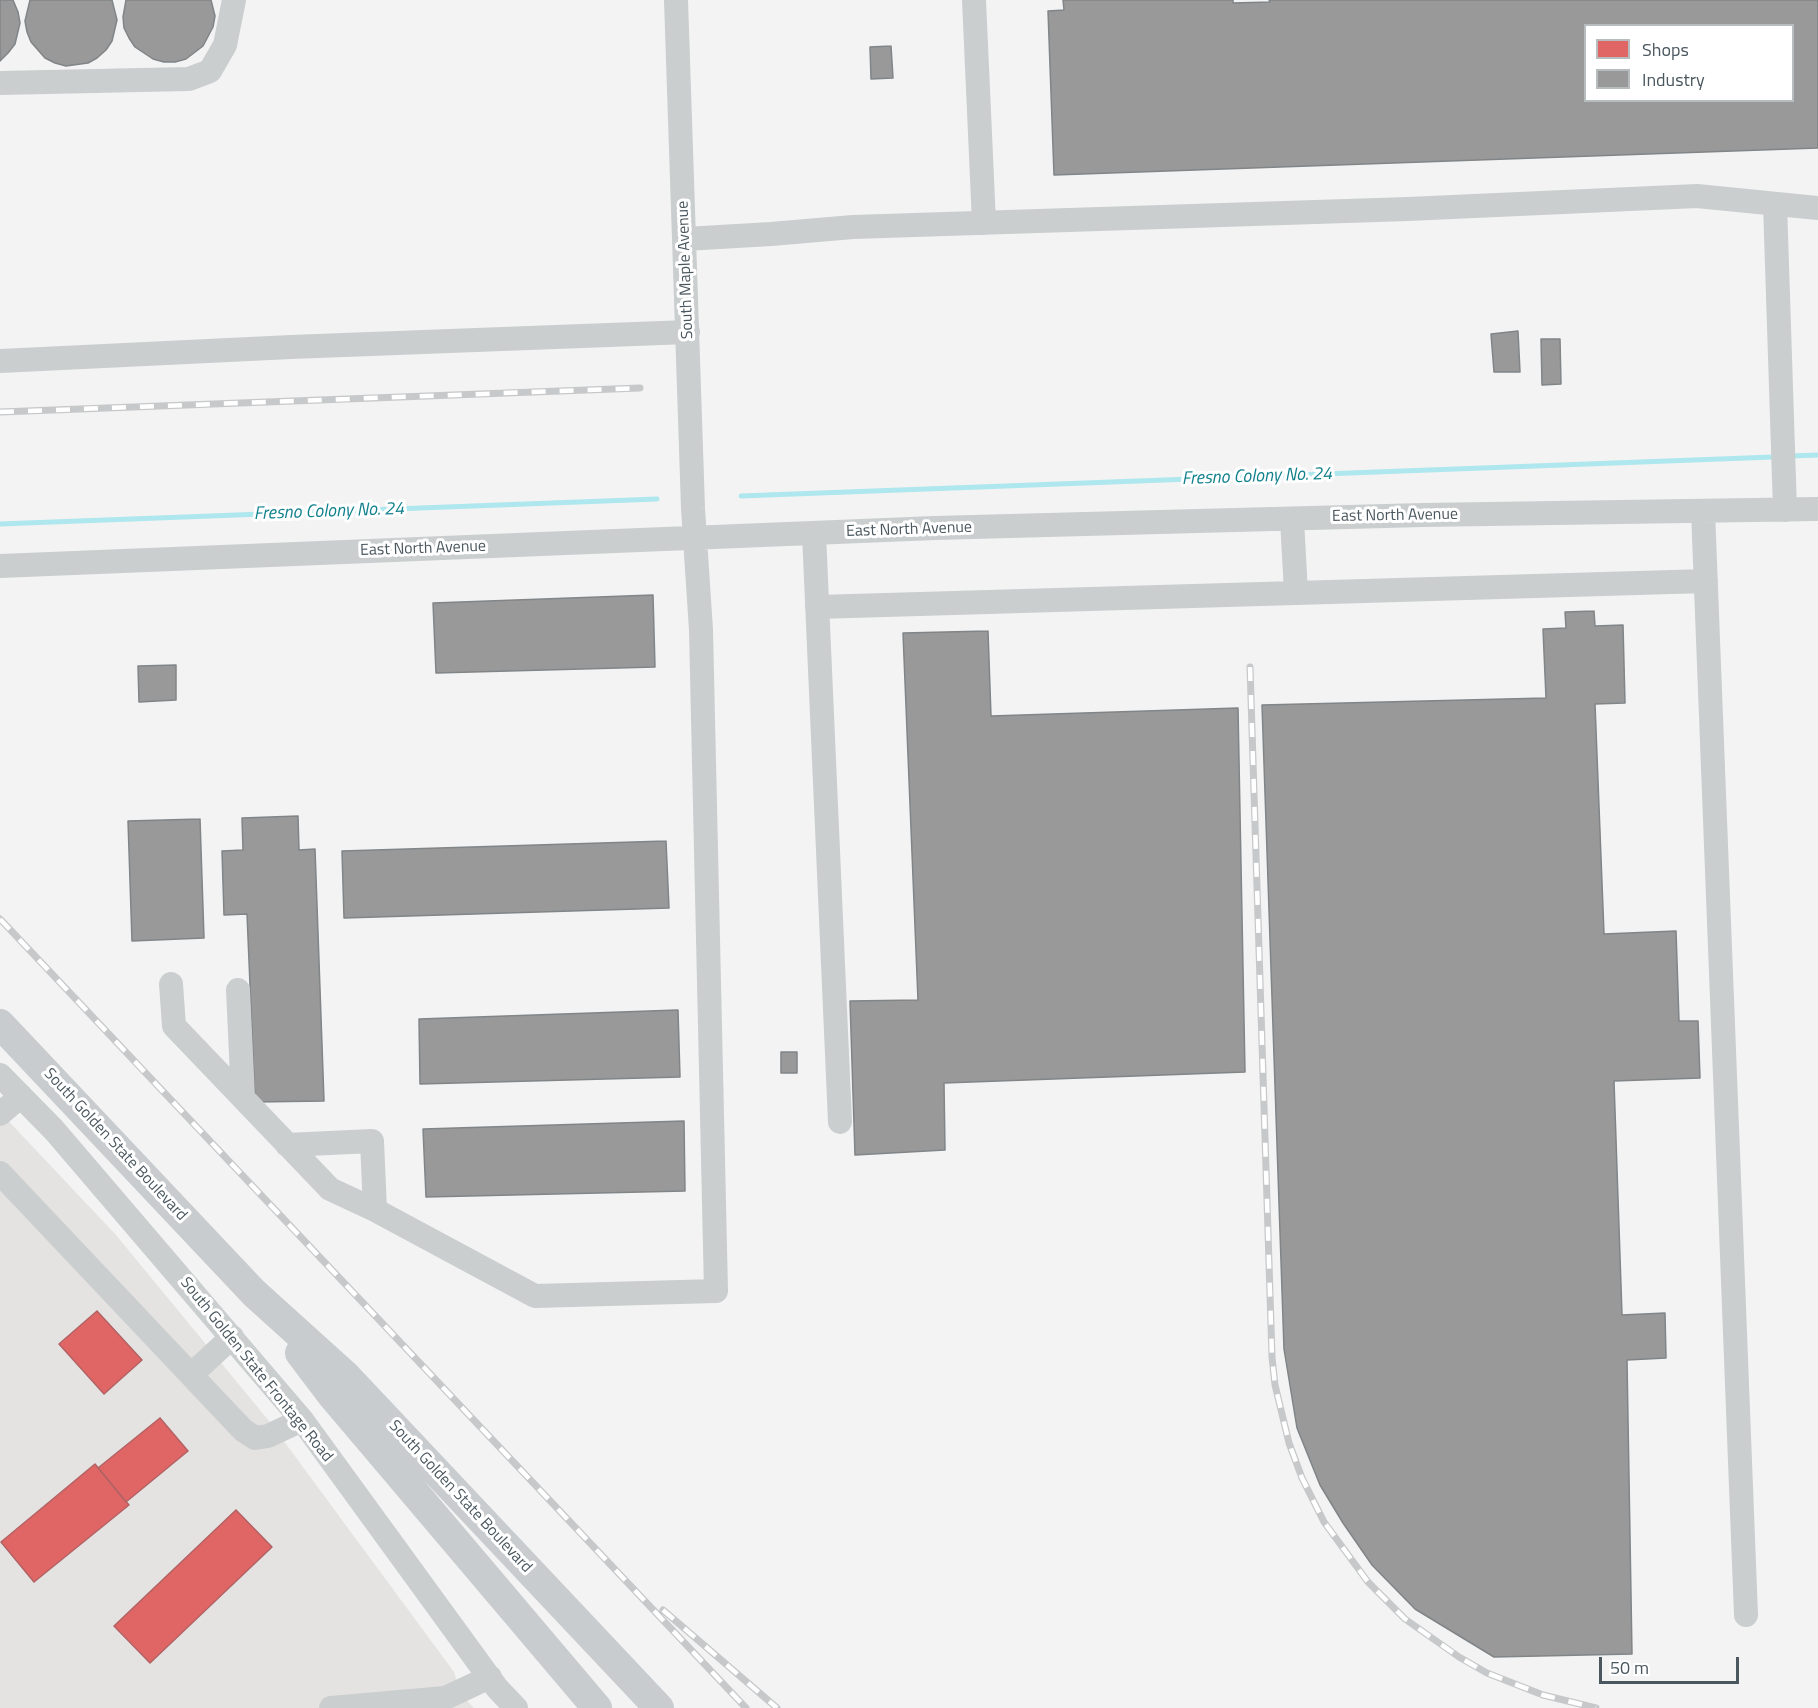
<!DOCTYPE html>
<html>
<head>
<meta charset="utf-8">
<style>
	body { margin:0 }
	#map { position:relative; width:1818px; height:1708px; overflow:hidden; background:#f3f3f3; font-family:"Titillium Web",sans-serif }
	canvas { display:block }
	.legend { position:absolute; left:1584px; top:24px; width:210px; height:78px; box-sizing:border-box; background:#fff; border:2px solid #b7bcbf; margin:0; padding:8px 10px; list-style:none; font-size:18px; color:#4a575f }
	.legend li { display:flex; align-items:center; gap:12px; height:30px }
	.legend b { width:30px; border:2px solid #b7bcbf }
	.scale { position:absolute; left:1599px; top:1657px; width:140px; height:27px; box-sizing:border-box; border:3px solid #4a575f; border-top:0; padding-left:8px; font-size:18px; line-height:21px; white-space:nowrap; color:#4a575f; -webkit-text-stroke:4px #fff; paint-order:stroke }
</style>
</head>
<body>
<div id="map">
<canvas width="1818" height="1708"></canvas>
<ul class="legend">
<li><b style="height:16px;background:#e06666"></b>Shops</li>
<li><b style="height:16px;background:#999"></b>Industry</li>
</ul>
<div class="scale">50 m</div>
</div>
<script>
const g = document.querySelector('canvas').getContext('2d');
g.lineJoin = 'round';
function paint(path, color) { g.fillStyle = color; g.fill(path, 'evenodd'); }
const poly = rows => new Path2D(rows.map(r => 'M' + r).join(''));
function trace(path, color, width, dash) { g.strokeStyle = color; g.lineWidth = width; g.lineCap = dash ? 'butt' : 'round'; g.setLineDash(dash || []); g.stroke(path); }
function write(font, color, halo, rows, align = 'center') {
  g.font = font + ' "Titillium Web",sans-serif'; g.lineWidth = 6; g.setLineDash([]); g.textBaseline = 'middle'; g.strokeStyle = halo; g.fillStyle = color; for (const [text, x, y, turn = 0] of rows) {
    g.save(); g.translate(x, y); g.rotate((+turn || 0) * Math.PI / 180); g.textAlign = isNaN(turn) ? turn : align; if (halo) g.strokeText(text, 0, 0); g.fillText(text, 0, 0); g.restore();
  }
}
const commercial = poly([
	[0,1112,116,1235,269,1421,454,1672,461,1695,474,1708,0,1708]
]);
const shops = poly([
	[97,1311,142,1360,104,1394,59,1344,97,1311],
	[160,1418,188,1451,126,1502,98,1468,160,1418],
	[95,1464,129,1505,34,1582,1,1542,95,1464],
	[236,1510,272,1547,150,1663,114,1626,236,1510]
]);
const industry = poly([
	[0,0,13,0,18,12,20,23,15,44,8,53,0,61,0,0],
	[30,0,112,0,117,20,112,41,106,50,97,58,88,63,66,66,55,63,45,58,31,42,27,32,25,21,30,0],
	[126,0,211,0,215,16,213,27,203,46,186,59,175,62,164,62,153,59,135,47,129,38,124,28,123,17,126,0],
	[1063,0,1233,0,1233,3,1270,2,1269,0,1818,0,1818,148,1054,175,1048,11,1064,10,1063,0],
	[1586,26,1792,26,1792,100,1586,100,1586,26],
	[891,46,893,78,871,79,870,47,891,46],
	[1518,331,1520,372,1494,372,1491,334,1518,331],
	[1541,339,1560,339,1561,384,1542,385,1541,339],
	[653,595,655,667,436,673,433,603,653,595],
	[1594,611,1595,626,1623,625,1625,703,1595,704,1604,934,1676,931,1679,1021,1698,1021,1700,1078,1614,1081,1622,1315,1665,1313,1666,1358,1627,1360,1632,1654,1494,1657,1415,1609,1372,1565,1343,1523,1320,1485,1297,1428,1284,1349,1262,705,1546,698,1543,629,1566,628,1565,612,1594,611],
	[988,631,991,716,1238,708,1245,1072,944,1083,945,1150,855,1155,850,1001,918,1000,903,633,988,631],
	[176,665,176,700,139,702,138,666,176,665],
	[298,816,299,850,315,849,324,1101,255,1102,247,914,224,915,222,851,243,850,242,818,298,816],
	[200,819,204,938,132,941,128,821,200,819],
	[666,841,669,908,344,918,342,851,666,841],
	[678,1010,680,1077,420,1084,419,1019,678,1010],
	[781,1052,797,1052,797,1073,781,1073,781,1052],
	[684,1121,685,1191,426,1197,423,1129,684,1121]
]);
const stream = poly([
	[1790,456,1818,455],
	[741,496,1773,457],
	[0,524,657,499]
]);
const minor = poly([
	[974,0,984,223],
	[0,83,189,79,210,71,225,45,234,0],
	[1775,204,1785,510],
	[685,239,771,234,853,227,1408,209,1697,196,1818,208],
	[0,361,291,347,688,332],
	[1703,511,1746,1615],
	[1292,519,1296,593],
	[814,534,840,1122],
	[0,566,935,528,1423,515,1818,509],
	[817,607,1706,581],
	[171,984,174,1026,330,1189,375,1210,535,1296,716,1291,701,630,693,508,676,0],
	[238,990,243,1097],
	[0,1075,54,1130,302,1420,497,1688,516,1708],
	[0,1114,21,1096],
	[287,1145,372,1141,375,1210],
	[0,1173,243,1430,255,1438,268,1436,302,1420],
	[191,1375,232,1337],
	[331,1708,445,1698,490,1677]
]);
const major = poly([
	[0,1024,254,1293,347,1377,659,1708],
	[300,1353,331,1394,597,1708]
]);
const rail = poly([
	[0,412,640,388],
	[1250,667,1272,1357,1275,1385,1289,1443,1302,1478,1324,1522,1368,1582,1405,1619,1459,1657,1487,1673,1543,1695,1596,1708],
	[0,919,746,1708],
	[663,1610,777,1708]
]);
const streetNames = [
	["South Maple Avenue",686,270,-92],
	["East North Avenue",1395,516,-1],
	["East North Avenue",909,530,-2],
	["East North Avenue",423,549,-2],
	["South Golden State Boulevard",115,1145,47],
	["South Golden State Frontage Road",256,1370,51],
	["South Golden State Boulevard",460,1497,47]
];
const waterNames = [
	["Fresno Colony No. 24",1257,477,-2],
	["Fresno Colony No. 24",329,512,-2]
];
paint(commercial, '#e4e3e1');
paint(shops, '#e06666');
trace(shops, '#b36264', 1.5);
paint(industry, '#999');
trace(industry, '#818588', 1.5);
trace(stream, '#aee7ed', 5);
trace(minor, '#cacecf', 24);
trace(major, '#c8ccce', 30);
trace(rail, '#c6c8ca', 7);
trace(rail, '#fff', 4.5, [14]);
write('16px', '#4a575f', '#fff', streetNames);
write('italic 18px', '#10808d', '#fff', waterNames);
</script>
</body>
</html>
